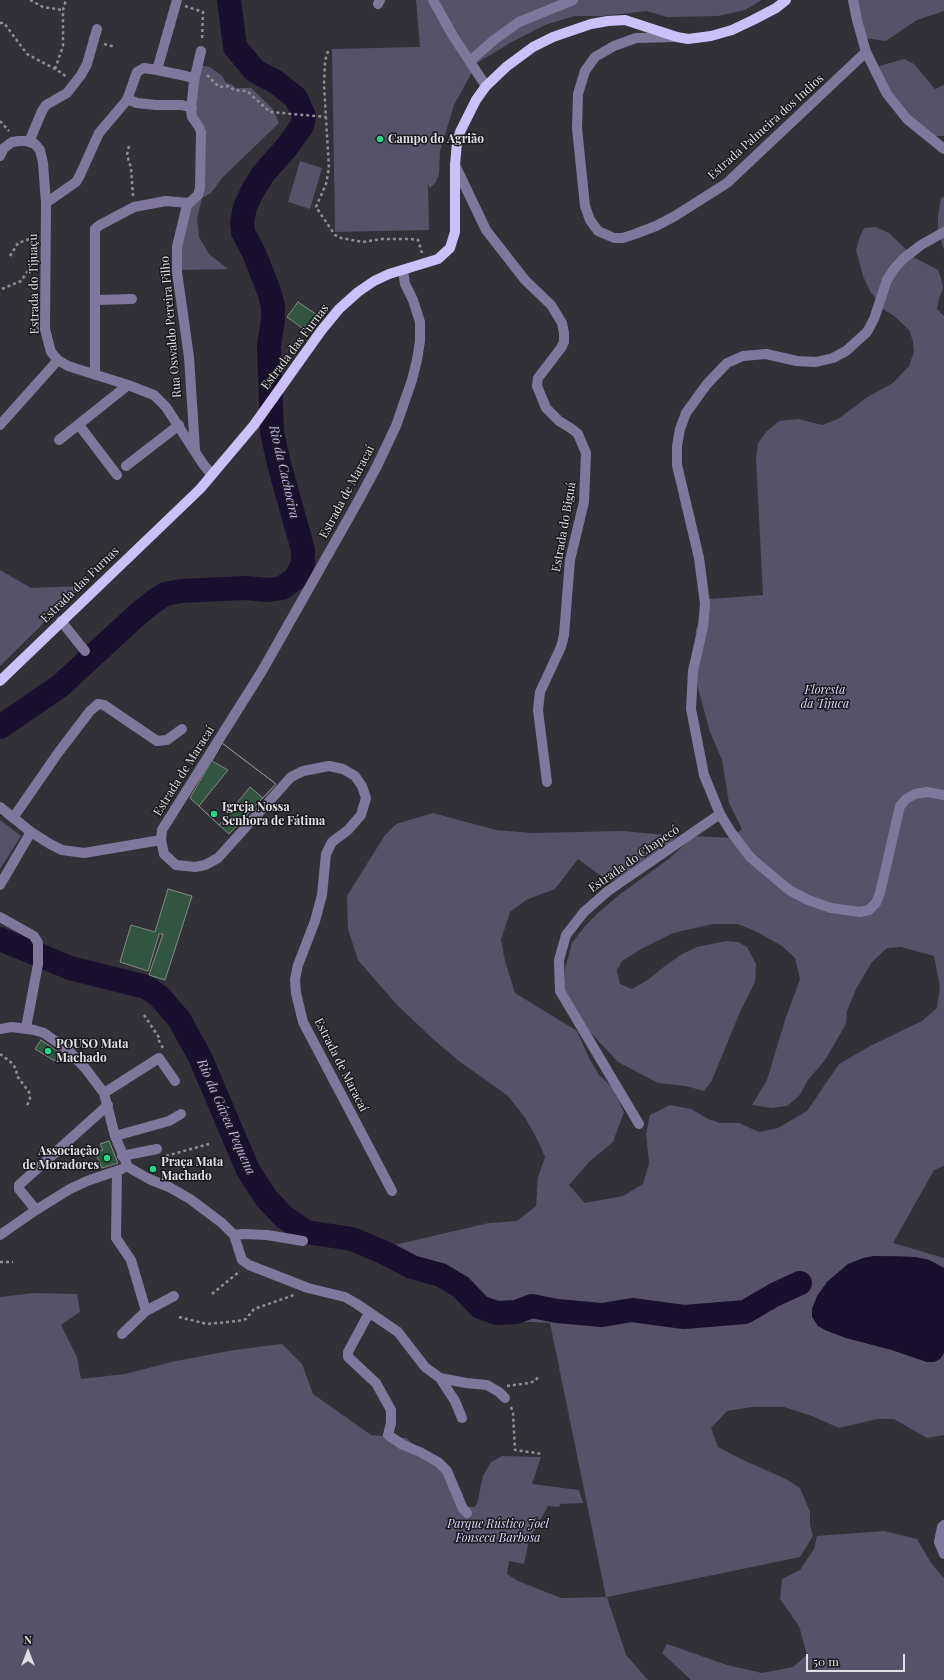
<!DOCTYPE html>
<html>
<head>
<meta charset="utf-8">
<style>
	body { margin:0 }
	#map { position:relative; width:944px; height:1680px; overflow:hidden; background:#323138; font-family:"Playfair Display",serif }
	canvas { display:block }
	.north { position:absolute; left:8px; top:1632px; width:40px; height:40px; -webkit-text-stroke:3px #1a191d; paint-order:stroke; rotate:0deg; font-size:11px; font-weight:700; line-height:16px; text-align:center; color:#e0dfe4 }
	.north::after { content:''; display:block; margin:auto; width:14px; height:18px; background:#e0dfe4; clip-path:polygon(50% 0,100% 100%,50% 72%,0 100%) }
	.scale { position:absolute; left:806px; top:1654px; width:99px; height:18px; box-sizing:border-box; border:2px solid #e0dfe4; border-top:0; padding-left:5px; font-size:12px; line-height:14px; white-space:nowrap; color:#e0dfe4; -webkit-text-stroke:3px #1a191d; paint-order:stroke }
</style>
</head>
<body>
<div id="map">
<canvas width="944" height="1680"></canvas>
<div class="north">N</div>
<div class="scale">50 m</div>
</div>
<script>
const g = document.querySelector('canvas').getContext('2d');
g.lineJoin = 'round';
function paint(path, color) { g.fillStyle = color; g.fill(path, 'evenodd'); }
const poly = rows => new Path2D(rows.map(r => 'M' + r).join(''));
function trace(path, color, width, dash) { g.strokeStyle = color; g.lineWidth = width; g.lineCap = dash ? 'butt' : 'round'; g.setLineDash(dash || []); g.stroke(path); }
function write(font, color, halo, rows, align = 'center') {
  g.font = font + ' "Playfair Display",serif'; g.lineWidth = 3; g.setLineDash([]); g.textBaseline = 'middle'; g.strokeStyle = halo; g.fillStyle = color; for (const [text, x, y, turn = 0] of rows) {
    g.save(); g.translate(x, y); g.rotate((+turn || 0) * Math.PI / 180); g.textAlign = isNaN(turn) ? turn : align; if (halo) g.strokeText(text, 0, 0); g.fillText(text, 0, 0); g.restore();
  }
}
const green = poly([
	[416,0,762,0,745,10,718,16,667,17,647,11,603,16,574,16,545,25,510,43,477,63,454,105,440,151,439,174,436,182,430,188,428,184,429,230,335,232,332,49,420,47],
	[848,0,944,0,944,11,917,20,886,41,865,38],
	[904,59,914,64,935,89,944,85,944,136,932,136,917,130,892,98,879,66],
	[199,65,210,67,222,76,226,83,231,84,236,88,251,88,273,109,279,123,222,178,211,193,202,198,197,218,199,237,209,254,228,269,177,270,186,207,198,195,201,132,195,121],
	[300,161,322,168,310,209,288,202],
	[944,197,944,250,938,230,938,216,941,198],
	[875,227,889,233,915,258,938,270,941,278,943,288,939,299,937,309,944,316,944,1166,934,1170,893,1243,944,1258,944,1268,929,1260,915,1257,897,1256,874,1256,848,1264,827,1282,825,1330,846,1338,892,1350,927,1362,934,1362,940,1359,944,1353,944,1435,927,1438,894,1419,877,1419,839,1428,812,1416,784,1407,752,1407,727,1411,711,1428,718,1447,743,1460,786,1479,800,1488,810,1512,810,1525,813,1536,800,1557,607,1597,626,1655,648,1680,0,1680,0,1297,34,1293,77,1294,80,1312,61,1325,77,1357,81,1379,125,1374,176,1361,234,1350,282,1344,302,1364,313,1394,371,1435,406,1438,429,1458,463,1494,459,1506,474,1507,477,1504,483,1476,491,1462,502,1456,541,1457,532,1484,579,1490,583,1503,560,1504,559,1507,548,1506,529,1540,524,1564,509,1561,507,1574,518,1581,561,1598,606,1597,550,1323,491,1320,373,1241,390,1246,489,1223,517,1221,536,1206,538,1177,545,1157,539,1143,526,1119,508,1096,459,1061,434,1040,396,1004,358,960,348,929,347,896,385,835,396,824,433,813,496,830,532,833,623,831,676,836,663,851,626,875,609,882,578,859,555,889,526,900,510,912,501,940,505,961,515,993,577,1031,589,1058,599,1075,613,1088,624,1112,613,1142,589,1162,569,1185,585,1203,623,1196,643,1184,649,1163,646,1134,650,1115,670,1105,691,1109,708,1119,720,1123,739,1123,759,1132,778,1128,807,1111,839,1064,870,1046,922,1021,937,1008,940,987,934,956,901,947,887,948,872,962,856,989,847,1011,846,1024,825,1060,808,1080,799,1096,787,1106,771,1108,752,1105,767,1080,785,1020,800,979,795,958,782,946,757,932,738,924,713,924,673,933,641,949,622,961,617,970,620,984,632,989,649,979,665,966,682,954,697,947,726,941,738,942,747,947,756,964,755,982,740,1012,712,1080,704,1091,686,1086,658,1083,618,1062,589,1031,564,990,565,969,572,943,585,926,598,913,619,895,670,858,694,836,732,838,742,829,729,803,722,760,710,732,695,677,696,629,709,599,763,595,756,458,758,443,766,432,779,421,799,419,822,425,838,419,869,396,893,383,909,366,914,352,913,341,909,330,894,316,883,309,870,291,863,276,856,250,860,236,864,228],
	[0,570,31,588,81,586,0,666],
	[0,820,21,836,0,869],
	[0,927,33,946,33,961,0,946],
	[884,1531,917,1539,931,1563,944,1578,944,1680,691,1680,662,1653,667,1644,727,1665,762,1673,793,1667,807,1655,799,1626,780,1599,782,1579,800,1570,814,1549,817,1536]
]);
const water = poly([
	[874,1256,915,1257,929,1260,944,1268,944,1353,940,1359,934,1362,927,1362,892,1350,846,1338,825,1330,818,1326,812,1317,812,1309,817,1296,827,1282,848,1264,863,1258]
]);
const river = poly([
	[0,727,60,686,137,615,153,602,165,594,181,591,245,588,269,590,282,588,296,578,303,563,303,550,279,464,272,432,269,346,273,320,273,306,269,291,254,253,243,232,242,222,245,207,252,192,263,174,286,148,302,126,304,116,296,98,276,82,255,71,235,47,229,0],
	[0,939,70,968,146,987,159,996,179,1019,200,1057,248,1170,266,1198,284,1217,306,1232,352,1239,383,1252,412,1267,441,1275,461,1287,480,1307,497,1313,516,1312,532,1306,557,1311,602,1315,632,1310,684,1317,745,1312,774,1295,800,1283]
]);
const building = poly([
	[298,302,320,317,309,333,287,317,298,302],
	[222,743,276,784,229,834,190,798,222,743],
	[222,743,276,784,263,798,250,787,219,825,199,806,228,770,212,761,222,743],
	[168,889,192,896,165,980,149,975,163,934,159,934,148,971,120,962,131,925,155,932,168,889],
	[41,1040,60,1053,55,1061,35,1049,41,1040],
	[109,1141,118,1163,102,1168,95,1152,103,1150,100,1144,109,1141]
]);
const path = poly([
	[30,0,43,7,63,10],
	[185,6,203,12,202,41],
	[0,23,4,23,27,54,57,70,67,77],
	[104,44,115,47],
	[328,51,325,61,324,85,329,168,326,184,316,207,335,235,341,238,363,242,382,239,411,239,418,240,422,253],
	[55,69,63,46,63,10,66,0],
	[207,75,219,87,229,86,234,90,247,91,270,112,326,117],
	[0,121,9,131],
	[129,146,127,155,131,168,133,196],
	[10,256,18,243,36,237],
	[2,289,21,281,27,272,35,267],
	[144,1015,160,1039,159,1041,163,1048],
	[0,1054,12,1063,16,1069,17,1076,29,1092,30,1098,27,1106],
	[166,1156,209,1144],
	[0,1262,13,1262],
	[212,1294,240,1271],
	[179,1317,207,1324,238,1321,246,1319,254,1309,294,1295],
	[507,1386,529,1383,535,1381,539,1376],
	[511,1407,513,1413,515,1450,543,1454]
]);
const minor = poly([
	[433,0,453,36,486,86],
	[853,0,857,20,866,52,887,94,907,119,944,149],
	[378,4,380,0],
	[675,37,636,38,614,46,595,57,585,71,578,94,577,128,585,206,590,220,598,231,614,238,623,238,635,234,656,226,675,216,727,183,866,52],
	[470,61,494,40,519,22,573,0],
	[157,70,186,76,192,78,194,81,191,110,192,117,199,127,201,132,200,188,198,195,187,205,177,247,177,272,189,357,195,449],
	[194,81,201,51],
	[127,99,137,103,156,105,182,105,192,108],
	[29,142,42,111,46,105,67,93,81,75,87,64,97,29],
	[0,156,4,148,12,142,19,141,26,141,35,144,40,150,43,163,46,203,45,329,51,352,58,360,68,366,128,385,154,395,166,407,203,464,212,475],
	[455,165,486,230,525,280,551,305,562,323,564,333,564,342,561,348,538,378,537,386,546,408,559,421,572,429,578,434,586,453,584,502,570,560,564,635,561,647,540,692,538,710,547,782],
	[46,203,76,182,80,175,99,133,127,100,137,72,144,68,157,70,177,0],
	[944,232,921,245,903,259,894,269,887,280,874,319,867,332,846,351,833,358,816,362,797,361,766,354,743,356,727,363,707,384,686,413,680,429,677,446,677,465,699,558,705,604,703,627,693,671,691,709,704,775,720,814,731,832,750,857,789,890,808,900,831,908,860,912,869,910,876,903,880,893,900,806,906,799,915,794,927,792,944,795],
	[95,300,132,299],
	[95,375,95,229,100,225,134,207,166,201,188,203],
	[0,425,58,360],
	[79,425,117,475],
	[59,440,128,385],
	[126,466,179,425],
	[61,621,85,651],
	[0,807,31,832,50,844,62,850,84,853,161,840],
	[13,818,58,753,90,711,98,704,104,705,157,741,167,740,182,729],
	[0,885,31,832],
	[0,917,34,936,38,943,38,964,26,1028],
	[0,1029,12,1027,34,1030,44,1033,68,1050,85,1068,104,1093,115,1136,128,1167,149,1179,169,1187,190,1199,222,1223,234,1235,242,1260,249,1265,308,1288,345,1297,357,1304,398,1332,425,1367,440,1378,466,1383,487,1385,499,1392,505,1398],
	[104,1093,159,1058,175,1081],
	[639,1124,560,991,559,960,566,935,584,912,608,891,720,814],
	[115,1136,169,1121,181,1114],
	[122,1156,157,1149],
	[117,1171,116,1238,131,1260,146,1311,122,1334],
	[392,1191,303,1022,296,993,295,979,298,965,315,921,322,895,326,854,332,842,348,830,361,815,366,798,362,786,355,776,343,769,329,766,303,771,291,777,218,858,205,865,195,867,176,865,164,854,161,840,162,830,262,671,356,505,376,468,396,426,412,380,417,360,420,341,420,322,413,300,405,284,403,270],
	[36,1210,19,1189,19,1185,108,1105],
	[0,1235,36,1210,70,1189,87,1181,122,1169],
	[234,1235,242,1234,267,1235,303,1241],
	[146,1311,174,1296],
	[369,1313,348,1352,348,1357,376,1383,391,1410,391,1423,388,1435,403,1445,420,1452,438,1462,447,1471,463,1509,467,1513],
	[440,1378,455,1401,462,1418],
	[944,1525,942,1527,939,1542,944,1554]
]);
const major = poly([
	[0,681,200,489,254,425,321,331,339,309,358,292,374,281,389,274,438,259,450,248,455,232,455,165,457,143,460,132,476,100,486,86,506,67,533,47,553,37,591,24,608,21,625,20,677,37,688,39,711,36,732,30,753,20,776,8,786,0]
]);
const markers = [
	[380,139,4,"#22d887"],
	[214,814,4,"#22d887"],
	[48,1051,4,"#22d887"],
	[107,1158,4,"#22d887"],
	[153,1169,4,"#22d887"]
];
const streetNames = [
	["Estrada Palmeira dos Indios",766,127,-42],
	["Estrada do Tijuaçu",34,284,-91],
	["Rua Oswaldo Pereira Filho",171,327,-95],
	["Estrada das Furnas",295,347,-53],
	["Estrada de Maracaí",347,492,-62],
	["Estrada do Biguá",564,527,-80],
	["Estrada das Furnas",80,585,-44],
	["Estrada de Maracaí",184,771,-58],
	["Estrada do Chapecó",634,859,-35],
	["Estrada de Maracaí",341,1065,63]
];
const poiNames = [
	["Campo do Agrião",388,139],
	["Igreja Nossa",222,807],
	["Senhora de Fátima",222,821],
	["POUSO Mata",56,1044],
	["Machado",56,1058],
	["Associação",99,1151,"right"],
	["de Moradores",99,1165,"right"],
	["Praça Mata",161,1162],
	["Machado",161,1176]
];
const parkNames = [
	["Floresta",825,690],
	["da Tijuca",825,704],
	["Parque Rústico Joel",498,1524],
	["Fonseca Barbosa",498,1538]
];
const waterNames = [
	["Rio da Cachoeira",284,472,77],
	["Rio da Gávea Pequena",226,1117,66]
];
paint(green, '#565268');
paint(water, '#19102d');
trace(river, '#19102d', 24);
paint(building, '#315540');
trace(building, '#818a84', 1);
trace(path, '#8f8e94', 2.5, [3, 3]);
trace(minor, '#7f789a', 10);
trace(major, '#ccc0f8', 10);
for (const [x, y, r, color] of markers) { const dot = new Path2D(); dot.arc(x, y, r, 0, 2 * Math.PI); g.fillStyle = color; g.fill(dot); trace(dot, '#1a191d', 1.5); }
write('12px', '#e0dfe4', '#1a191d', streetNames);
write('bold 12px', '#e0dfe4', '#1a191d', poiNames, 'left');
write('italic 12px', '#dfd8fe', '#1a191d', parkNames);
write('italic 13px', '#c1b4f1', '#1a191d', waterNames);
</script>
</body>
</html>
